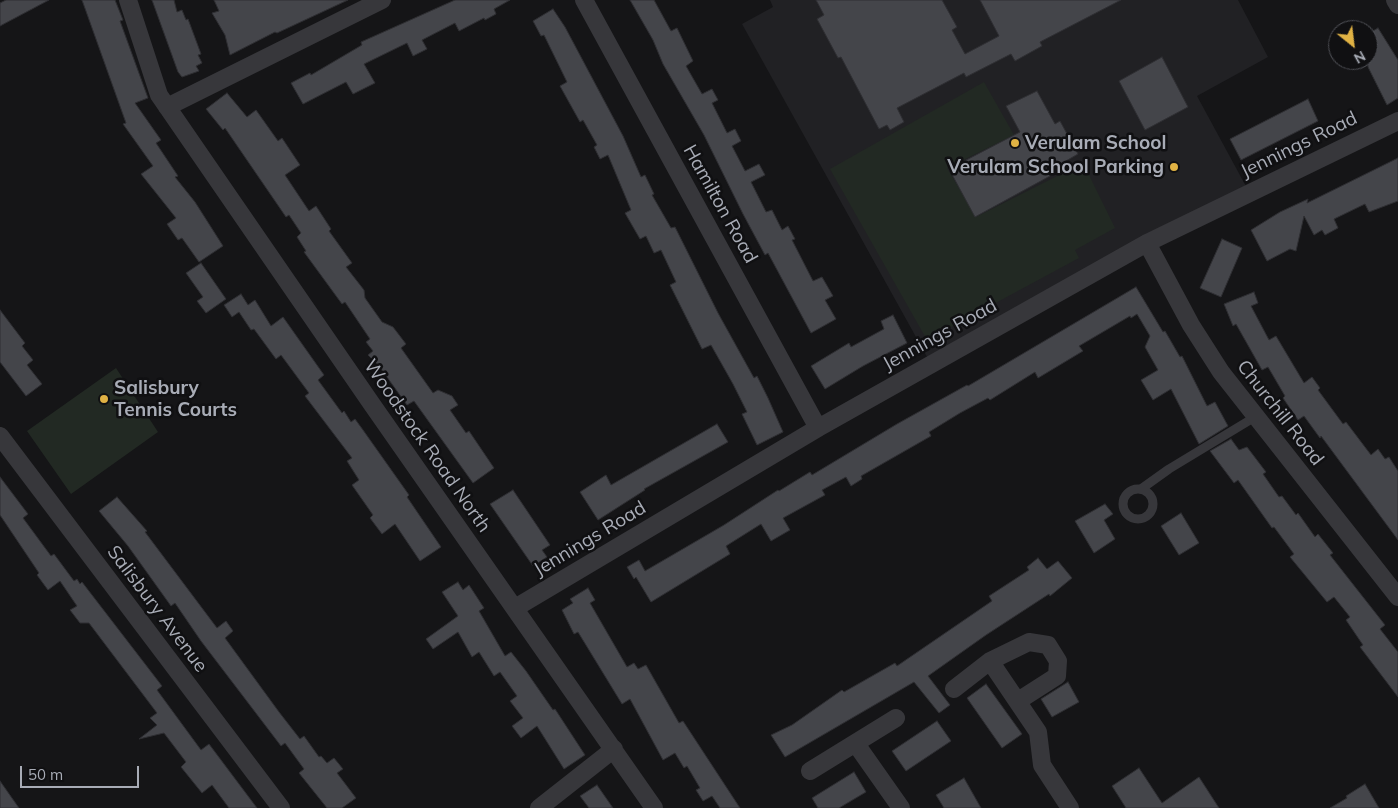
<!DOCTYPE html>
<html>
<head>
<meta charset="utf-8">
<style>
	body { margin:0 }
	#map { position:relative; width:1398px; height:808px; overflow:hidden; background:#151517; font-family:Mulish,sans-serif }
	canvas { display:block }
	.north { position:absolute; left:1328px; top:20px; width:50px; height:50px; box-sizing:border-box; background:#101012; border:1px solid #4d4e54; border-radius:50%; rotate:151deg; font-size:14px; font-weight:700; line-height:20px; text-align:center; color:#a8acb6 }
	.north::after { content:''; display:block; margin:auto; width:18px; height:22px; background:#e0b244; clip-path:polygon(50% 0,100% 100%,50% 72%,0 100%) }
	.scale { position:absolute; left:20px; top:766px; width:119px; height:22px; box-sizing:border-box; border:2px solid #a8acb6; border-top:0; padding-left:6px; font-size:15px; line-height:18px; white-space:nowrap; color:#a8acb6; -webkit-text-stroke:4px #101012; paint-order:stroke }
</style>
</head>
<body>
<div id="map">
<canvas width="1398" height="808"></canvas>
<div class="north">N</div>
<div class="scale">50 m</div>
</div>
<script>
const g = document.querySelector('canvas').getContext('2d');
g.lineJoin = 'round';
function paint(path, color) { g.fillStyle = color; g.fill(path, 'evenodd'); }
const poly = rows => new Path2D(rows.map(r => 'M' + r).join(''));
function trace(path, color, width, dash) { g.strokeStyle = color; g.lineWidth = width; g.lineCap = dash ? 'butt' : 'round'; g.setLineDash(dash || []); g.stroke(path); }
function write(font, color, halo, rows, align = 'center') {
  g.font = font + ' Mulish,sans-serif'; g.lineWidth = 5; g.setLineDash([]); g.textBaseline = 'middle'; g.strokeStyle = halo; g.fillStyle = color; for (const [text, x, y, turn = 0] of rows) {
    g.save(); g.translate(x, y); g.rotate((+turn || 0) * Math.PI / 180); g.textAlign = isNaN(turn) ? turn : align; if (halo) g.strokeText(text, 0, 0); g.fillText(text, 0, 0); g.restore();
  }
}
const built = poly([
	[770,0,1238,0,1268,57,1197,96,1248,190,931,364,742,24,773,7]
]);
const green = poly([
	[984,82,1014,135,947,168,976,217,1073,168,1089,175,1115,228,1075,250,1079,258,927,340,830,169],
	[116,368,158,432,71,494,27,431]
]);
const building = poly([
	[6,0,49,0,0,26,0,3,6,0],
	[82,0,115,0,123,20,120,21,148,98,135,103,161,140,156,143,178,176,175,177,195,202,223,246,199,262,182,238,178,240,167,224,176,218,141,174,153,166,123,124,126,123,82,0],
	[152,0,174,0,177,12,182,10,186,20,188,19,201,54,198,55,202,63,196,66,199,71,182,77,178,72,152,0],
	[214,0,348,0,277,33,275,32,230,55,225,35,212,13,219,11,214,0],
	[455,0,510,0,494,9,496,14,485,20,484,18,459,31,455,23,422,40,427,49,413,56,407,43,364,64,375,83,353,94,346,82,303,104,291,83,310,73,311,75,362,45,361,42,455,0],
	[630,0,654,0,671,31,677,28,693,61,686,66,702,94,712,89,718,100,712,103,727,133,735,129,741,141,732,146,745,171,759,164,765,175,751,182,766,212,772,210,782,230,788,226,795,239,792,240,813,281,822,277,833,296,825,300,836,319,811,333,768,253,765,255,743,214,704,135,663,64,653,40,630,0],
	[816,0,942,0,957,27,952,30,965,54,999,36,980,0,1121,0,1040,42,1042,46,1015,61,1011,54,966,77,964,73,897,108,904,122,890,130,887,125,879,129,841,57,838,58,817,19,824,15,816,0],
	[553,9,565,27,623,136,641,177,645,175,654,194,652,195,671,228,675,227,718,313,754,378,757,376,768,398,783,432,757,445,742,414,747,412,733,384,711,345,702,349,670,285,676,282,661,250,654,253,646,236,640,239,625,213,631,210,608,155,600,159,594,147,597,145,583,120,580,122,560,86,567,82,544,35,541,36,533,21,553,9],
	[1378,28,1398,60,1398,98,1387,105,1368,67,1368,34,1378,28],
	[1162,57,1188,107,1145,130,1119,81,1162,57],
	[1037,91,1055,124,1060,121,1078,154,1047,172,1050,176,975,217,949,169,1020,132,1006,106,1037,91],
	[227,93,247,117,256,110,278,141,282,138,300,165,285,175,309,211,316,206,331,229,329,231,352,263,346,267,364,290,365,298,382,322,393,327,406,344,401,348,433,393,438,390,452,396,458,405,450,410,466,433,469,431,494,468,473,483,414,401,407,405,379,366,368,355,373,351,366,342,370,339,345,302,342,304,304,252,306,251,297,237,301,233,289,215,286,217,225,128,223,130,206,109,227,93],
	[1308,99,1318,121,1241,160,1230,139,1308,99],
	[1398,158,1398,201,1369,212,1365,204,1334,219,1338,228,1325,235,1322,230,1314,235,1304,216,1296,251,1290,249,1267,261,1251,230,1280,212,1308,199,1307,203,1398,158],
	[1222,239,1242,248,1221,297,1200,288,1222,239],
	[201,263,226,299,206,313,197,301,203,297,186,273,201,263],
	[1136,287,1163,332,1165,331,1180,357,1182,356,1207,406,1215,402,1228,426,1199,444,1171,389,1153,400,1141,380,1158,370,1145,347,1150,336,1137,314,1131,318,1130,316,1079,346,1083,351,1038,378,1035,372,990,400,988,398,960,413,929,432,931,436,861,476,862,479,851,486,846,477,822,490,825,495,783,518,790,530,771,541,761,524,726,546,730,554,651,602,636,577,634,579,627,567,639,560,645,571,724,525,778,490,779,491,810,472,812,475,897,424,967,385,968,386,1136,287],
	[1254,292,1258,303,1251,306,1269,340,1276,336,1304,383,1312,377,1320,388,1318,390,1343,424,1346,422,1371,455,1378,449,1385,459,1389,457,1398,471,1398,540,1321,436,1320,438,1304,416,1298,420,1283,398,1285,396,1268,367,1262,370,1236,324,1233,326,1224,304,1254,292],
	[241,294,248,305,255,300,271,326,283,317,324,375,318,380,342,413,344,411,351,422,355,419,363,430,409,495,407,497,441,547,420,561,395,524,382,534,370,518,373,515,352,485,359,480,347,461,352,458,305,396,309,393,281,355,276,359,254,329,251,330,239,312,232,317,224,305,241,294],
	[0,310,25,343,22,346,33,360,27,365,42,384,26,396,0,362,0,310],
	[893,315,907,343,863,366,825,389,811,366,849,343,851,347,884,329,881,321,893,315],
	[717,424,728,442,644,489,645,490,598,520,580,492,606,475,611,485,717,424],
	[1231,439,1239,450,1247,447,1266,472,1263,474,1279,497,1282,496,1296,515,1298,513,1315,537,1318,534,1333,553,1330,555,1385,625,1380,629,1398,652,1398,697,1360,647,1363,645,1346,620,1350,617,1334,597,1327,602,1290,557,1294,554,1274,527,1272,528,1238,480,1234,483,1210,451,1231,439],
	[0,477,28,514,23,518,51,556,54,554,74,581,77,579,80,584,82,582,162,686,157,690,201,750,209,744,257,808,229,808,212,785,202,793,181,767,186,762,164,733,139,739,157,725,150,718,157,713,89,623,80,623,70,610,77,606,60,581,48,590,37,575,39,573,0,515,0,477],
	[513,490,550,545,542,550,547,557,533,566,490,504,513,490],
	[117,497,147,531,145,532,217,628,226,621,233,631,225,638,279,712,300,739,304,736,319,757,321,756,327,763,334,758,343,769,337,773,356,798,342,808,327,808,299,773,304,769,285,743,281,746,201,641,175,603,171,606,128,546,99,511,117,497],
	[1105,504,1113,514,1104,520,1115,539,1094,553,1075,521,1105,504],
	[1181,513,1199,543,1179,555,1161,526,1181,513],
	[1038,558,1047,569,1058,561,1072,578,1050,596,1049,594,986,635,928,676,950,705,939,713,914,682,785,757,771,735,792,725,842,690,844,692,895,663,897,666,992,601,989,596,1029,570,1027,567,1038,558],
	[458,582,463,590,469,585,484,608,479,611,505,656,511,652,526,671,553,710,555,709,585,755,564,769,537,726,521,738,512,726,523,718,510,701,517,696,500,672,494,676,479,652,472,657,458,632,433,649,426,639,458,616,442,592,458,582],
	[588,588,595,600,590,603,627,667,634,663,638,669,646,665,679,723,683,721,740,808,720,808,712,796,703,801,696,790,700,788,687,766,684,768,675,753,663,760,630,699,622,704,578,632,574,634,562,610,573,603,570,599,588,588],
	[1068,682,1079,702,1052,717,1041,699,1068,682],
	[986,684,1022,734,1002,748,967,698,986,684],
	[937,721,951,741,906,771,892,751,937,721],
	[1139,768,1162,803,1199,777,1219,808,1126,808,1112,786,1139,768],
	[854,772,866,792,839,808,818,808,812,798,854,772],
	[964,778,981,808,944,808,936,795,964,778],
	[0,781,19,808,0,808,0,781],
	[1365,784,1379,808,1330,808,1347,798,1346,796,1365,784],
	[597,785,613,808,589,808,580,796,597,785]
]);
const lane = poly([
	[1141,489,1169,469,1255,417],
	'1123 504a15 15 0 1 1 30 0a15 15 0 1 1-30 0Z'
]);
const street = poly([
	[128,0,159,95,371,403,654,808],
	[584,0,818,428],
	[1395,0,1398,5],
	[167,107,382,0],
	[1147,243,1191,325,1221,372,1398,597],
	[0,436,281,808],
	[515,608,818,428,1147,243,1398,121],
	[990,661,1038,732,1042,765,1070,808],
	[954,689,990,661,1029,642,1048,645,1058,661,1057,676,1018,701],
	[856,744,901,808],
	[810,771,896,718],
	[539,808,614,749]
]);
const markers = [
	[1015,143,5,"#e0b244"],
	[1174,167,5,"#e0b244"],
	[104,399,5,"#e0b244"]
];
const poiNames = [
	["Verulam School",1025,143],
	["Verulam School Parking",1164,167,"right"],
	["Salisbury",114,388],
	["Tennis Courts",114,410]
];
const streetNames = [
	["Jennings Road",1299,145,-26],
	["Hamilton Road",720,204,61],
	["Jennings Road",940,335,-29],
	["Churchill Road",1280,413,52],
	["Woodstock Road North",427,446,55],
	["Jennings Road",590,539,-31],
	["Salisbury Avenue",157,609,53]
];
paint(built, '#212124');
paint(green, '#222923');
paint(building, '#44454a');
trace(building, '#2f2f33', 1);
trace(lane, '#37373b', 9);
trace(street, '#37373b', 18);
for (const [x, y, r, color] of markers) { const dot = new Path2D(); dot.arc(x, y, r, 0, 2 * Math.PI); g.fillStyle = color; g.fill(dot); trace(dot, '#101012', 2); }
write('bold 19px', '#a8acb6', '#101012', poiNames, 'left');
write('19px', '#a8acb6', '#101012', streetNames);
</script>
</body>
</html>
